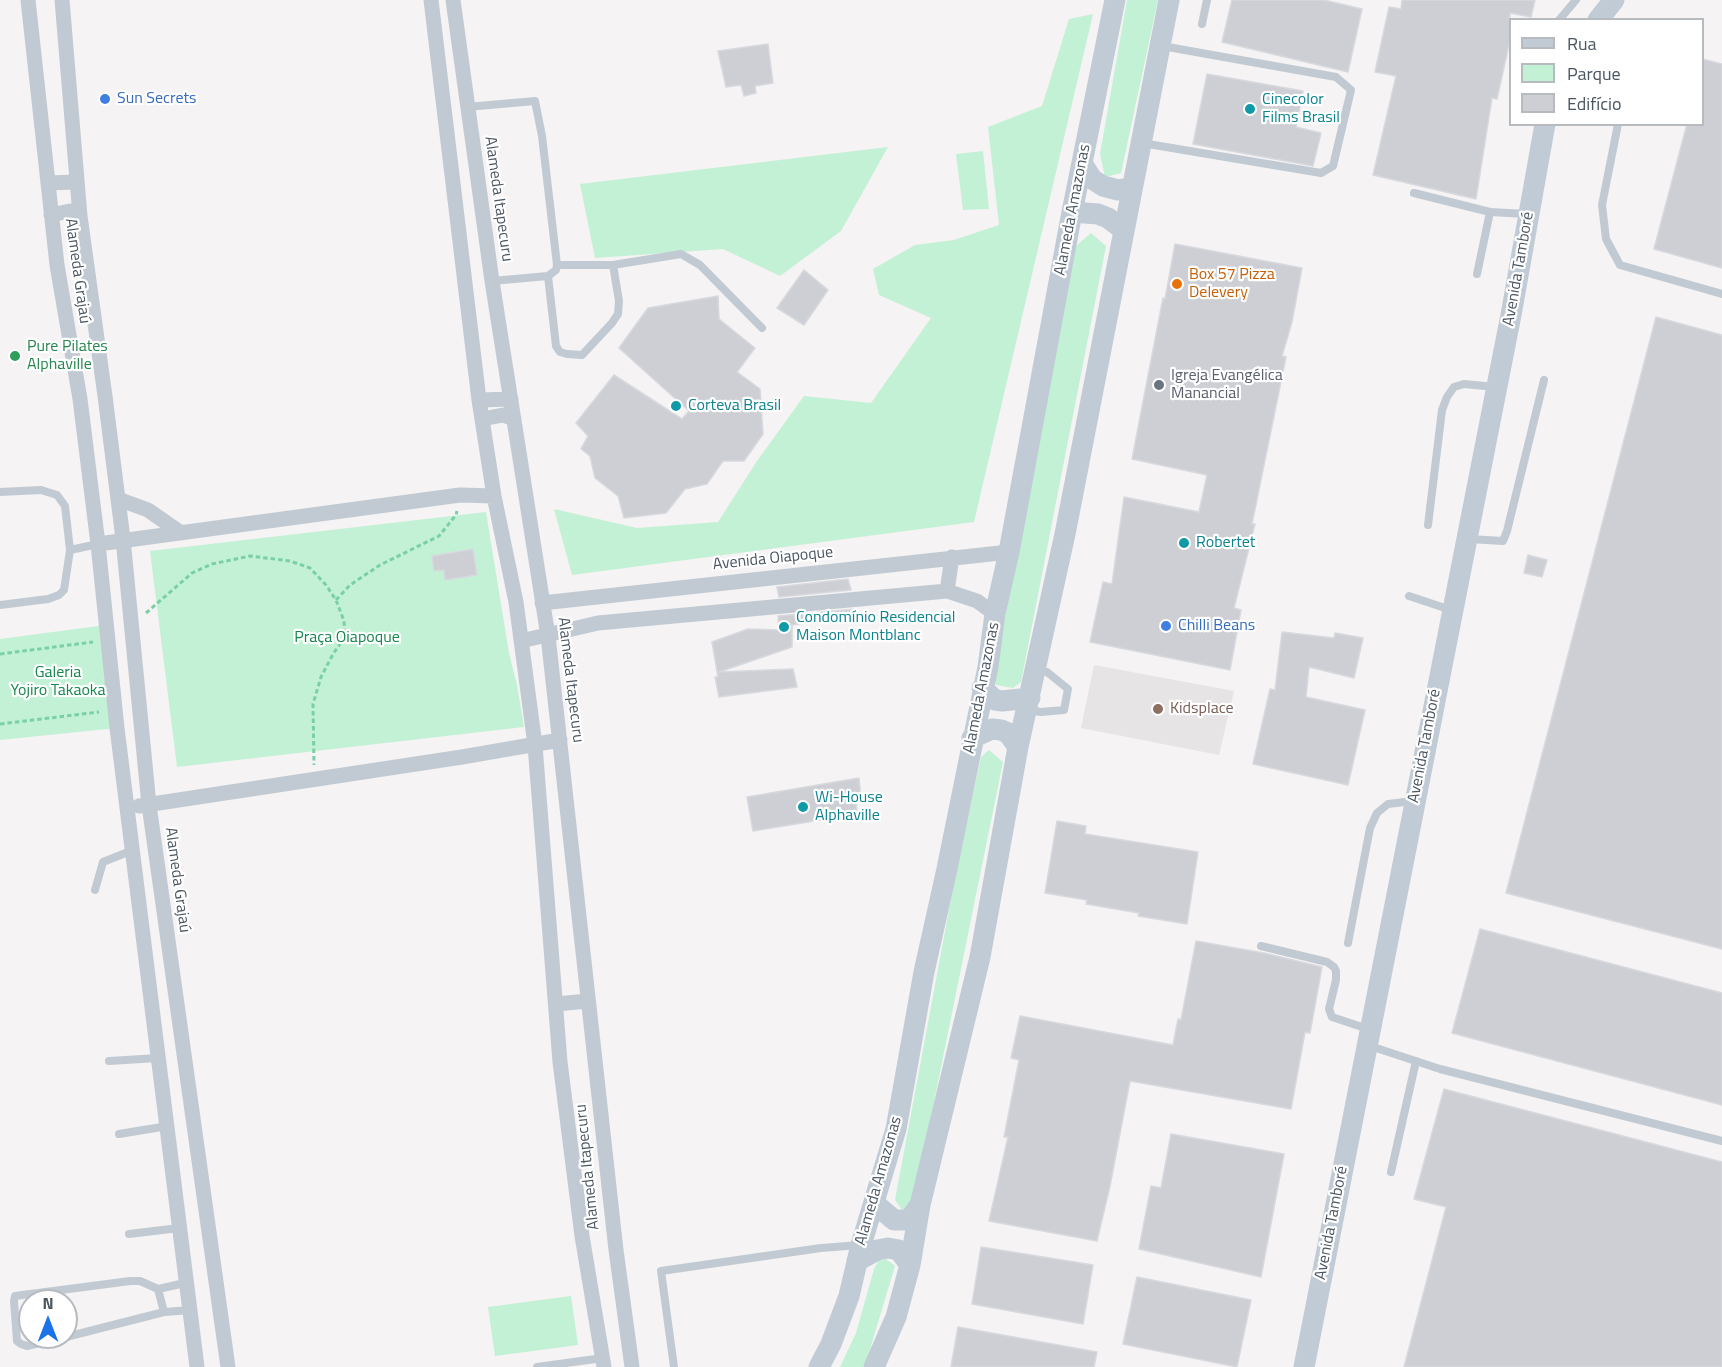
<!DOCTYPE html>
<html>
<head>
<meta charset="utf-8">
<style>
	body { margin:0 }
	#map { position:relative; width:1722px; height:1367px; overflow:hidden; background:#f5f3f3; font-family:"Titillium Web",sans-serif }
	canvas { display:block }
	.legend { position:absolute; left:1509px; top:18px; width:195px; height:108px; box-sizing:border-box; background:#fff; border:2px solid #b7bbc0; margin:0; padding:8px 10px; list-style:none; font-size:18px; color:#4a5661 }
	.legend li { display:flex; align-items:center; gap:12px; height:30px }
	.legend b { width:30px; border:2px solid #b7bbc0 }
	.north { position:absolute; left:18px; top:1289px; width:60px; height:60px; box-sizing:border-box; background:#fff; border:2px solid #b7bbc0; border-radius:50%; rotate:0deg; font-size:16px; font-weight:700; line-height:24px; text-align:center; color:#4a5661 }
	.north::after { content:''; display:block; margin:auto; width:21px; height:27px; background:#1a73e8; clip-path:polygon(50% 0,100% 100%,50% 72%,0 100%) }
</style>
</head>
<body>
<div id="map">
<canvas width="1722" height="1367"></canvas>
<ul class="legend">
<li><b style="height:8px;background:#c1cbd6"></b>Rua</li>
<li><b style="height:16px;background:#c3f1d5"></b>Parque</li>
<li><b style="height:16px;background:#cdcfd5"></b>Edifício</li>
</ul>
<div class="north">N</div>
</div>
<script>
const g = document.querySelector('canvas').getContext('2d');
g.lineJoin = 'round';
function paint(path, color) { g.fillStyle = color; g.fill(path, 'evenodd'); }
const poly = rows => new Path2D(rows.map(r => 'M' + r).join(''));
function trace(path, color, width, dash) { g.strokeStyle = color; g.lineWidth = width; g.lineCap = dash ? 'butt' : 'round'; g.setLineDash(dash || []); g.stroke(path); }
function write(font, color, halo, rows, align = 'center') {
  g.font = font + ' "Titillium Web",sans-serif'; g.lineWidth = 4.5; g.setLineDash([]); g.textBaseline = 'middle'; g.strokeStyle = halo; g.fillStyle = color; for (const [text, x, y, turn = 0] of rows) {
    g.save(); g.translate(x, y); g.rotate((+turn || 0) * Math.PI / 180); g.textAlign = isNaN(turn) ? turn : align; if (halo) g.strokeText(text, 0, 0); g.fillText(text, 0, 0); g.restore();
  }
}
const education = poly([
	[1094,665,1234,691,1219,755,1081,728]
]);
const green = poly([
	[1127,0,1158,0,1121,173,1105,177,1100,154],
	[1093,14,974,522,572,575,554,509,637,528,718,522,757,461,804,396,871,403,931,318,879,295,873,269,915,245,954,240,999,225,988,127,1042,106,1069,19],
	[888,147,841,231,780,276,723,249,595,258,580,184],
	[983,151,989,209,963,210,956,154],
	[1091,233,1106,246,1021,682,1013,688,996,685,995,671,1076,246],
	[486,512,509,653,517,685,524,727,177,767,150,551],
	[106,625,117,728,0,740,0,639],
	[989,750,1003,762,913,1205,906,1215,895,1200,956,872,981,757],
	[886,1259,895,1266,867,1359,863,1367,840,1367,856,1333,874,1269,879,1260],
	[571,1296,578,1345,495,1356,488,1307]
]);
const building = poly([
	[1232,0,1324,0,1362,9,1348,72,1222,42,1232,0],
	[1402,0,1535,0,1531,17,1510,13,1510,40,1497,99,1492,98,1476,199,1373,175,1396,76,1375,72,1389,7,1401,9,1402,0],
	[768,44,773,83,755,86,756,93,744,96,741,85,726,87,718,51,768,44],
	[1702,59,1722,64,1722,268,1654,249,1687,124,1702,124,1702,59],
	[1207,74,1303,91,1296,127,1321,133,1313,166,1193,144,1207,74],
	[1175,244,1302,268,1292,322,1282,356,1286,357,1252,524,1255,524,1234,608,1241,610,1230,670,1090,642,1103,582,1112,584,1124,497,1199,512,1207,475,1132,459,1163,298,1165,299,1175,244],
	[804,270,828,290,804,325,777,308,804,270],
	[718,296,719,319,755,348,737,372,760,389,763,434,744,461,723,461,707,484,685,489,666,513,624,518,618,496,595,478,590,456,581,449,588,436,576,423,614,375,682,419,689,411,619,348,648,308,718,296],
	[1656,317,1722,335,1722,949,1506,893,1656,317],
	[473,549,477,575,445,580,444,570,434,571,432,556,473,549],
	[1528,555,1547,560,1542,577,1524,573,1528,555],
	[848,579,851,590,779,597,777,587,848,579],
	[856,609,857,614,792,625,792,647,719,672,793,669,797,687,719,697,715,677,718,677,712,642,748,629,779,630,778,616,856,609],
	[1282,632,1334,638,1335,633,1363,638,1354,678,1309,667,1306,697,1365,710,1348,785,1253,764,1270,689,1275,690,1282,632],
	[859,778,861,798,856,801,857,814,753,831,747,797,859,778],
	[1057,821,1086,826,1085,834,1198,852,1187,924,1138,916,1139,913,1086,904,1087,900,1045,893,1057,821],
	[1480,929,1722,993,1722,1105,1452,1033,1480,929],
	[1196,941,1264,953,1322,967,1310,1033,1305,1032,1291,1109,1130,1081,1110,1186,1097,1241,989,1221,1008,1137,1004,1137,1019,1060,1011,1058,1020,1016,1173,1045,1178,1019,1181,1020,1196,941],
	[1444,1089,1722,1162,1722,1367,1404,1367,1446,1207,1414,1199,1444,1089],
	[1171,1134,1284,1154,1261,1277,1139,1249,1151,1186,1161,1188,1171,1134],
	[981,1247,1093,1265,1083,1324,972,1304,981,1247],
	[1137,1277,1251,1300,1237,1367,1123,1344,1137,1277],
	[958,1327,1097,1352,1094,1367,951,1367,958,1327]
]);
const path = poly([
	[336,600,350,585,380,565,439,536,456,515,457,511],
	[146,613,192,573,212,564,250,556,290,561,310,568,326,585,336,600,344,621,345,637,333,654,321,677,313,704,314,765],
	[0,654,93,642],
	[0,724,99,712]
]);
const lane = poly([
	[1559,20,1576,0],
	[1202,24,1207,0],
	[467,107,535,101,542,136,557,265,556,270,548,276,492,281],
	[1618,124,1602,205,1606,239,1620,265,1722,294],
	[1142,143,1321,173,1333,166,1351,90,1336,77,1162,46],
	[1414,193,1490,212],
	[557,265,613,265,681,254,700,265,762,328],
	[1477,274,1490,212,1527,214],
	[548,276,556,346,560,352,567,354,582,355,612,323,618,314,619,301,613,265],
	[0,492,41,490,57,495,65,506,70,550,64,590,59,595,48,599,0,605],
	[1428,525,1442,410,1447,397,1454,387,1464,384,1495,387],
	[1469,539,1503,541,1507,531,1544,380],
	[70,550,98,544],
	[1409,596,1451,610],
	[1029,710,1041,712,1064,710,1068,689,1047,672,1037,670],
	[95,890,103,862,133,850],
	[1348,943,1370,828,1377,813,1388,804,1413,801],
	[1261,946,1327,962,1334,967,1336,971,1336,980,1329,1009,1332,1017,1368,1029],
	[1370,1046,1440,1069,1722,1141],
	[109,1061,158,1058],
	[119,1134,168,1126],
	[1391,1172,1416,1061],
	[129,1234,179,1228],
	[185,1283,158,1289,164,1312,191,1310],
	[65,1337,27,1346,21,1344,17,1341,14,1301,15,1296,130,1281,140,1281,158,1289],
	[66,1337,164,1312],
	[537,1367,603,1358],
	[674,1367,661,1271,821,1248,860,1245]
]);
const street = poly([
	[28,0,57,265,80,399,98,544,117,728,197,1367],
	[62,0,80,216,105,396,123,539,149,805,228,1367],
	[431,0,479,400,494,496,516,602,535,745,560,1062,582,1236,604,1367],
	[453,0,492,281,548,636,616,1250,632,1367],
	[48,183,76,182],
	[51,215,70,211,80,216],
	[479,400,511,399],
	[482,419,503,415,514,419],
	[118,499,148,510,181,533],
	[98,544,460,495,494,496],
	[947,591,952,557],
	[542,603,1009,552],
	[521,641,598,623,947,591,977,601,995,614],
	[139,806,462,757,560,740],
	[556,1004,588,1001]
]);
const secondary = poly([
	[1598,20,1614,0],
	[1082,163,1092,179,1103,186,1118,190,1132,188],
	[1072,212,1098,214,1108,218,1124,230],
	[982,688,995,700,1002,701,1030,698],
	[972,738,992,729,1001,730,1008,733,1018,747],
	[874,1203,894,1220,909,1220,920,1205],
	[857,1261,877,1250,888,1248,899,1250,910,1265],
	[819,1367,831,1344,849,1296,861,1245,896,1129,924,972,947,869,988,667,995,614,1009,552,1072,212,1115,0],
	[874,1367,896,1317,910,1265,920,1205,980,957,1018,747,1065,534,1169,0],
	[1304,1367,1511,315,1545,124]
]);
const markers = [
	[105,99,6,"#3f7fe0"],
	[1250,109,6,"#0f9aa8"],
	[1177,284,6,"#e8710a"],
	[15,356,6,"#2e9e5b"],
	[1159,385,6,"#6b7280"],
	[676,406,6,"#0f9aa8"],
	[1184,543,6,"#0f9aa8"],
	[1166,626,6,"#3f7fe0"],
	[784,627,6,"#0f9aa8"],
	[1158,709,6,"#8d6e63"],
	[803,807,6,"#0f9aa8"]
];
const shopNames = [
	["Sun Secrets",117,99],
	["Chilli Beans",1178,626]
];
const cultureNames = [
	["Cinecolor",1262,100],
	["Films Brasil",1262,118],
	["Corteva Brasil",688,406],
	["Robertet",1196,543],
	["Condomínio Residencial",796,618],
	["Maison Montblanc",796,636],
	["Wi-House",815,798],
	["Alphaville",815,816]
];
const streetNames = [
	["Alameda Itapecuru",498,199,82],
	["Alameda Amazonas",1073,210,-79],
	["Avenida Tamboré",1519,269,-80],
	["Alameda Grajaú",77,271,82],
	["Avenida Oiapoque",773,559,-6],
	["Alameda Itapecuru",570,680,83],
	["Alameda Amazonas",982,688,-79],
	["Avenida Tamboré",1425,746,-79],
	["Alameda Grajaú",177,880,82],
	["Alameda Itapecuru",588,1167,-96],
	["Alameda Amazonas",879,1181,-74],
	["Avenida Tamboré",1332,1223,-79]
];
const foodNames = [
	["Box 57 Pizza",1189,275],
	["Delevery",1189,293]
];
const leisureNames = [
	["Pure Pilates",27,347],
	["Alphaville",27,365]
];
const worshipNames = [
	["Igreja Evangélica",1171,376],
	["Manancial",1171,394]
];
const parkNames = [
	["Praça Oiapoque",347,638],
	["Galeria",58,673],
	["Yojiro Takaoka",58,691]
];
const educationNames = [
	["Kidsplace",1170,709]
];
paint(education, '#e6e4e5');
paint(green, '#c3f1d5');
paint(building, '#cdcfd5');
trace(building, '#d7d9de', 1.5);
trace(path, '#7ad0a6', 3, [4.5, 3]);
trace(lane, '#c1cad2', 8);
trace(street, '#c1cad2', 15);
trace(secondary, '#c1cbd6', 21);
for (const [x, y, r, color] of markers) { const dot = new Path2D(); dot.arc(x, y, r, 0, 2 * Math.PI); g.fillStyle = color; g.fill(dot); trace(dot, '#fff', 2); }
write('16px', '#366cbe', '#fff', shopNames, 'left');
write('16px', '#0d838f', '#fff', cultureNames, 'left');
write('16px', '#4a5661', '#fff', streetNames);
write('16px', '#c56008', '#fff', foodNames, 'left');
write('16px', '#27864d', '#fff', leisureNames, 'left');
write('16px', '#5b616d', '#fff', worshipNames, 'left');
write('16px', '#17864f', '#fff', parkNames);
write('16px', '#785e54', '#fff', educationNames, 'left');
</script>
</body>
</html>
